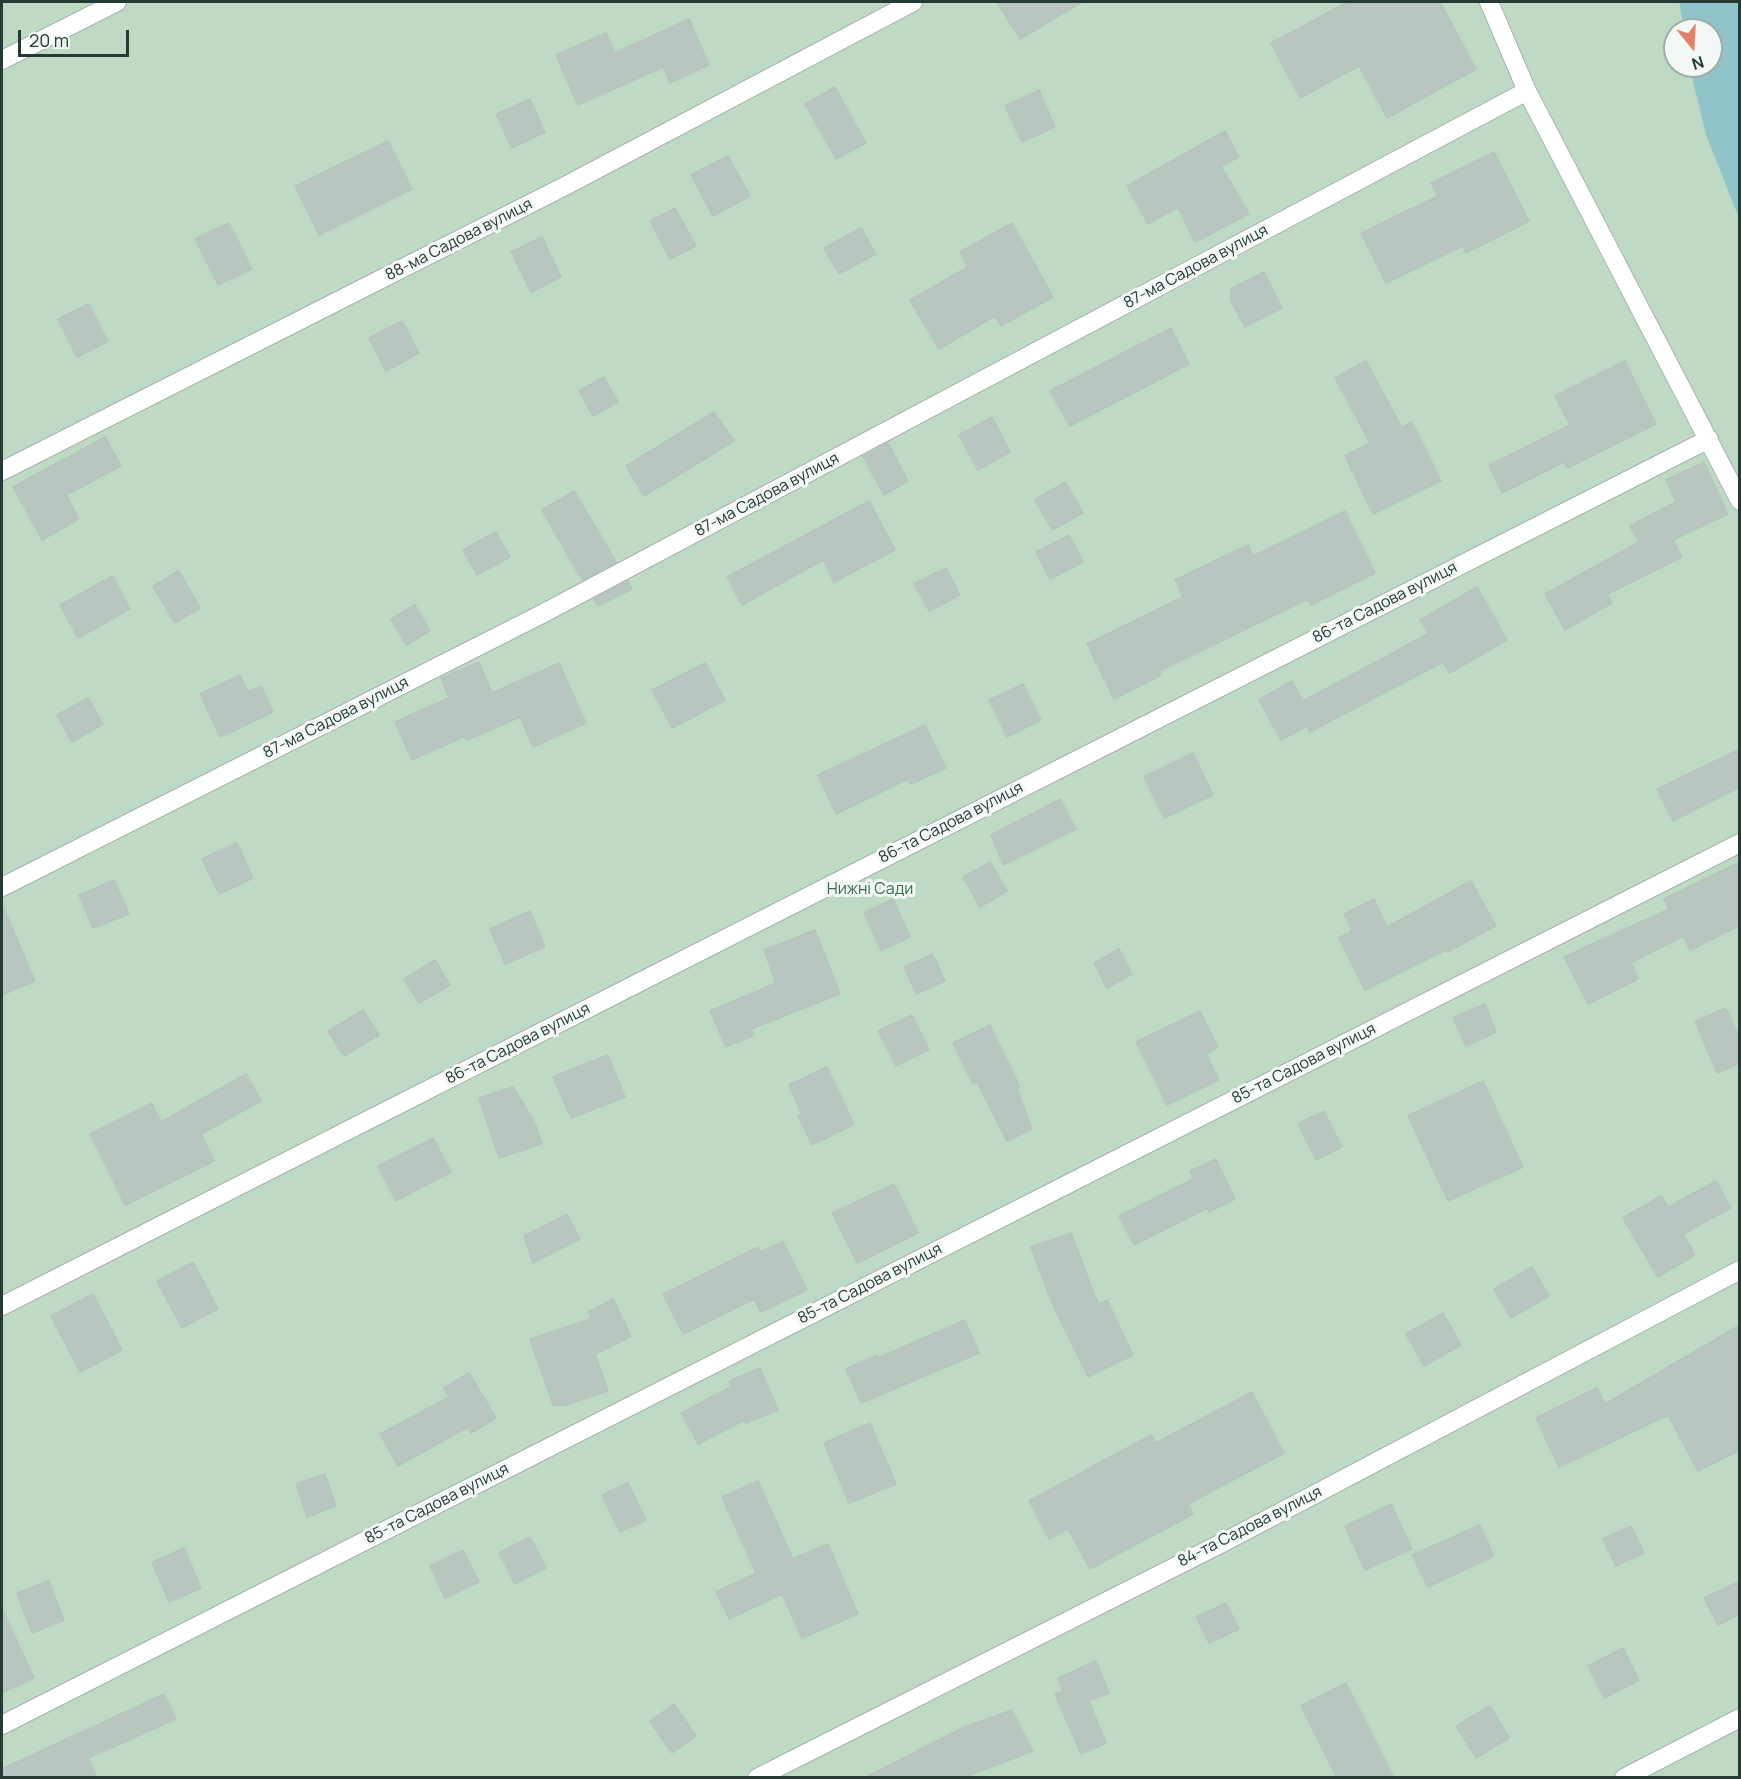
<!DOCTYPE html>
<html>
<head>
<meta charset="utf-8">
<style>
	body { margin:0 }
	#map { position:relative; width:1741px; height:1779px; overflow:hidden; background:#e3ebe7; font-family:Manrope,sans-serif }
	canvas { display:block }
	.frame { position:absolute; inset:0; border:3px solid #253a34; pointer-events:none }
	.north { position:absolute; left:1663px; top:18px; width:60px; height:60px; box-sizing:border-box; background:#f3f8f5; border:2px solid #a1aca8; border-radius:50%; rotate:162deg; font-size:16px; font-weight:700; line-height:24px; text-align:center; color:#253a34 }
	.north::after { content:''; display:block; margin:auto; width:21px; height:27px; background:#e2826a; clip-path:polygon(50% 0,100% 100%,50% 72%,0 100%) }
	.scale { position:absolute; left:18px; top:30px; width:111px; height:27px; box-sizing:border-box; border:3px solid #253a34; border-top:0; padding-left:8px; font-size:18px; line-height:21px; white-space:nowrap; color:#253a34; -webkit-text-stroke:4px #f3f8f5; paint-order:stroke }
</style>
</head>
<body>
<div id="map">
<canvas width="1741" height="1779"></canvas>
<div class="frame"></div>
<div class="north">N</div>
<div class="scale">20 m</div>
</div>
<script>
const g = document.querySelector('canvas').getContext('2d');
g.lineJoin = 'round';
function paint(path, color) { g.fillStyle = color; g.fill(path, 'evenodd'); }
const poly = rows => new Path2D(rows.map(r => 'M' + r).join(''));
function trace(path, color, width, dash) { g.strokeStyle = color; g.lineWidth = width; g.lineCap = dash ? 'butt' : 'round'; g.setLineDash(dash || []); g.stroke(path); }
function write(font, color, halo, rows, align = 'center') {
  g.font = font + ' Manrope,sans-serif'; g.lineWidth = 6; g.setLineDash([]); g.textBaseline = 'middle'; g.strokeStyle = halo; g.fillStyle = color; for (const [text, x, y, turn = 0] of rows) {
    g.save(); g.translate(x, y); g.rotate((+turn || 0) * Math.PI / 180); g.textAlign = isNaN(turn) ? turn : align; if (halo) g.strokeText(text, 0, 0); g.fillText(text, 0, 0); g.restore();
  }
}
const green = poly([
	[2,2,1679,2,1684,30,1675,30,1675,66,1690,66,1706,135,1740,218,1739,1777,2,1778]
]);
const water = poly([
	[1679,2,1739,2,1739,218,1706,135,1690,69,1690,66,1711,66,1711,30,1684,30]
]);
const building = poly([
	[997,2,1082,2,1020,39,997,2],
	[1348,2,1440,2,1476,69,1387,118,1359,66,1300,98,1271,43,1348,2],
	[689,19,709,65,670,83,663,67,578,105,556,55,606,33,615,53,689,19],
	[835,87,866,143,836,159,805,104,835,87],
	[1039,90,1055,127,1022,142,1005,106,1039,90],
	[530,99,545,132,512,148,496,114,530,99],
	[1225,131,1239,157,1221,166,1249,214,1195,242,1178,207,1148,224,1127,186,1225,131],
	[388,141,412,189,319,235,295,186,388,141],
	[1494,152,1529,221,1466,253,1463,246,1386,283,1361,233,1438,196,1431,183,1494,152],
	[728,156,750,196,713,216,691,175,728,156],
	[675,208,696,246,670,259,650,221,675,208],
	[229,223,252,269,218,285,195,239,229,223],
	[1012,223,1053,297,1001,326,995,316,939,349,910,300,968,267,960,252,1012,223],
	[861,228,876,254,839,274,824,248,861,228],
	[542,237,561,277,531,292,511,252,542,237],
	[1264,272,1282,308,1245,327,1231,301,1231,289,1264,272],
	[89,304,108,341,77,357,58,319,89,304],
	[402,321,419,353,386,371,369,338,402,321],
	[1171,328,1189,364,1070,426,1050,391,1171,328],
	[1366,361,1402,428,1412,422,1441,481,1373,514,1345,456,1370,443,1335,378,1366,361],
	[1625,361,1656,424,1567,468,1564,462,1502,493,1489,465,1570,425,1555,396,1625,361],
	[604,377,618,402,593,416,579,391,604,377],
	[714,412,734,441,644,496,626,466,714,412],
	[992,417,1010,452,978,470,959,435,992,417],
	[105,437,121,466,66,495,79,519,42,540,13,487,105,437],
	[888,443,908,481,884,495,863,457,888,443],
	[1704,462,1728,514,1673,540,1682,557,1607,594,1612,603,1565,630,1545,594,1639,542,1630,526,1676,502,1666,480,1704,462],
	[1065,482,1083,513,1052,530,1035,500,1065,482],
	[574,491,616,562,582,580,542,510,574,491],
	[869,501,895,550,834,582,823,560,742,605,727,577,869,501],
	[1345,511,1375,573,1311,605,1308,599,1159,671,1161,675,1114,699,1087,644,1183,597,1175,580,1248,545,1253,556,1345,511],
	[496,532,510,557,477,575,463,550,496,532],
	[1069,535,1083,562,1050,579,1036,552,1069,535],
	[946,568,960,595,929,611,914,584,946,568],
	[179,571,200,608,175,623,153,586,179,571],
	[113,576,130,609,78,638,60,605,113,576],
	[628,581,632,589,598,606,594,599,628,581],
	[1477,587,1507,640,1450,673,1443,662,1310,732,1307,726,1281,740,1259,700,1292,681,1303,701,1428,634,1420,620,1477,587],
	[415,605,430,631,406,645,391,619,415,605],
	[479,662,492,693,559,663,586,723,533,747,520,717,467,740,465,736,412,760,395,722,449,698,441,678,479,662],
	[705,663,725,700,672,728,652,690,705,663],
	[240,675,248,692,261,686,273,712,220,737,200,694,240,675],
	[1023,684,1041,720,1007,737,989,700,1023,684],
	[88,698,103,724,72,742,57,715,88,698],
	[925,725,946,768,911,784,908,779,836,814,818,775,925,725],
	[1740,749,1740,787,1673,821,1657,789,1740,749],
	[1193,753,1213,795,1164,818,1144,777,1193,753],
	[1060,799,1076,829,1003,865,991,835,1060,799],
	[237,843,253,878,219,894,202,859,237,843],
	[990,862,1007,891,980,907,963,877,990,862],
	[1740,862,1740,925,1690,950,1683,936,1631,963,1638,979,1588,1004,1564,957,1669,909,1664,899,1740,862],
	[114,880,129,914,93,928,79,895,114,880],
	[1471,881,1496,926,1447,952,1446,950,1365,990,1339,938,1352,931,1344,914,1374,899,1387,927,1471,881],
	[893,899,910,937,881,950,864,913,893,899],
	[2,904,35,981,2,995,2,904],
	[530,911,545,947,505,964,490,929,530,911],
	[815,930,840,994,751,1029,754,1035,726,1047,710,1011,776,983,764,950,815,930],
	[1119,949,1132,974,1107,988,1094,963,1119,949],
	[933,954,945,981,916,994,904,967,933,954],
	[435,960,450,985,419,1003,404,979,435,960],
	[1485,1004,1496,1032,1466,1046,1453,1018,1485,1004],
	[1726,1008,1740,1039,1740,1063,1717,1073,1695,1021,1726,1008],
	[363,1010,379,1035,344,1056,328,1031,363,1010],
	[1200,1011,1218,1047,1206,1054,1219,1080,1167,1105,1136,1042,1200,1011],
	[912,1015,929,1049,896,1066,878,1031,912,1015],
	[990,1025,1020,1087,1017,1089,1032,1129,1007,1141,977,1082,973,1084,953,1043,990,1025],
	[608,1055,625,1097,571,1118,553,1077,608,1055],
	[827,1067,854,1124,812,1145,798,1116,802,1114,789,1085,827,1067],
	[246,1074,261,1101,201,1134,214,1161,125,1205,90,1134,152,1103,161,1122,246,1074],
	[1483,1081,1523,1167,1448,1201,1408,1116,1483,1081],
	[513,1087,536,1125,542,1144,499,1158,479,1098,513,1087],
	[1324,1111,1342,1147,1316,1160,1298,1124,1324,1111],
	[433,1138,451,1172,396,1201,378,1166,433,1138],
	[1216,1159,1235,1199,1209,1212,1207,1208,1134,1245,1119,1216,1193,1179,1190,1171,1216,1159],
	[1716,1181,1731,1208,1683,1234,1695,1255,1658,1277,1623,1218,1661,1196,1668,1207,1716,1181],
	[894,1184,918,1233,857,1263,832,1213,894,1184],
	[567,1214,580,1239,533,1263,524,1236,567,1214],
	[1071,1233,1098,1304,1107,1300,1133,1355,1088,1377,1052,1303,1031,1247,1071,1233],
	[783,1242,807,1290,761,1312,754,1299,683,1334,663,1294,758,1247,761,1252,783,1242],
	[193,1262,218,1309,182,1328,157,1281,193,1262],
	[1532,1267,1549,1296,1511,1318,1494,1289,1532,1267],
	[93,1294,122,1350,80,1372,51,1316,93,1294],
	[613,1299,631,1336,595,1354,608,1391,565,1405,553,1405,530,1339,591,1319,588,1312,613,1299],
	[1443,1313,1461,1345,1424,1366,1406,1334,1443,1313],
	[965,1320,979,1353,861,1403,846,1369,877,1355,878,1358,965,1320],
	[1740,1325,1740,1450,1698,1471,1668,1415,1559,1467,1536,1418,1597,1388,1605,1404,1740,1325],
	[760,1368,778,1410,746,1423,745,1420,698,1444,681,1413,731,1387,729,1381,760,1368],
	[469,1373,496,1418,471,1433,468,1427,398,1466,380,1434,449,1397,444,1388,469,1373],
	[1252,1392,1284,1453,1188,1504,1193,1514,1090,1569,1068,1529,1049,1539,1029,1501,1151,1435,1156,1443,1252,1392],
	[870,1423,896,1484,849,1503,824,1443,870,1423],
	[325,1474,336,1506,307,1517,296,1484,325,1474],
	[758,1481,793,1559,828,1544,858,1614,802,1638,782,1594,729,1619,716,1592,756,1573,722,1497,758,1481],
	[628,1483,646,1520,620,1532,602,1495,628,1483],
	[1391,1504,1412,1549,1365,1570,1345,1526,1391,1504],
	[1480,1525,1494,1556,1428,1587,1412,1555,1480,1525],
	[1631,1526,1644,1553,1616,1566,1603,1539,1631,1526],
	[530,1537,546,1568,515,1584,499,1553,530,1537],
	[184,1548,201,1588,169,1602,152,1562,184,1548],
	[463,1550,479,1582,445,1598,430,1566,463,1550],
	[49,1581,64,1620,32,1633,17,1593,49,1581],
	[1740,1581,1740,1614,1718,1625,1704,1598,1740,1581],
	[1226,1603,1239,1629,1209,1643,1196,1617,1226,1603],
	[2,1608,34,1678,2,1693,2,1608],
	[1623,1648,1639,1680,1604,1698,1588,1666,1623,1648],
	[1096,1661,1109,1693,1089,1701,1106,1743,1081,1754,1055,1694,1063,1691,1058,1678,1096,1661],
	[1346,1683,1394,1778,1337,1778,1301,1706,1346,1683],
	[164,1694,176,1719,88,1758,97,1778,2,1778,2,1769,164,1694],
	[674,1704,696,1736,672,1753,650,1721,674,1704],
	[1490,1706,1509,1738,1476,1758,1456,1726,1490,1706],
	[1012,1710,1033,1751,962,1778,864,1778,964,1727,1012,1710]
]);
const street = poly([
	[1489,2,1527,91,1740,501],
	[2,60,117,2],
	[2,471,567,185,913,2],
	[2,887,542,614,1527,91],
	[2,1306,1709,439],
	[2,1725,1740,843],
	[757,1778,1228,1540,1740,1270],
	[1624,1778,1740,1718]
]);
const streetNames = [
	["88-ма Садова вулиця",459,240,-27],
	["87-ма Садова вулиця",1196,267,-28],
	["87-ма Садова вулиця",767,495,-28],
	["86-та Садова вулиця",1385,603,-27],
	["87-ма Садова вулиця",336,718,-27],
	["86-та Садова вулиця",951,823,-27],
	["86-та Садова вулиця",518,1044,-27],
	["85-та Садова вулиця",1304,1064,-27],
	["85-та Садова вулиця",870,1284,-27],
	["85-та Садова вулиця",437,1504,-27],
	["84-та Садова вулиця",1250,1527,-27]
];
const parkNames = [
	["Нижні Сади",870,890]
];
paint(green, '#bedac4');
paint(water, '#91c4ca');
paint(building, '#b9c6c0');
trace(building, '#b6c4be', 1.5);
trace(street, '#a6b2ae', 20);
trace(street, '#fff', 18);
write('16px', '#253a34', '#f3f8f5', streetNames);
write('16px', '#346d47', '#f3f8f5', parkNames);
</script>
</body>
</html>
